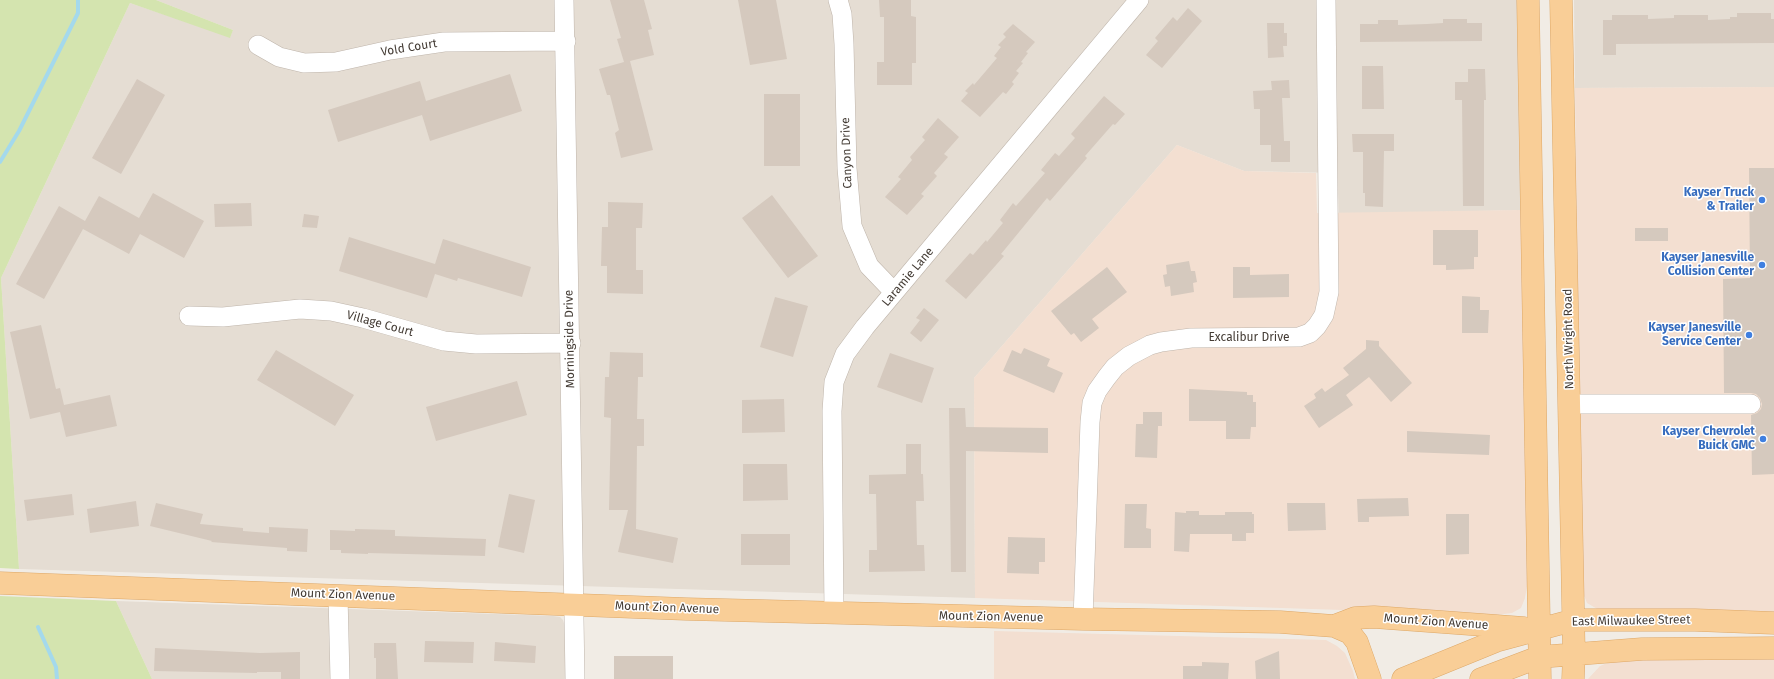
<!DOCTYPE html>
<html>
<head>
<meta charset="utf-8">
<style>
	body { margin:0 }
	canvas { display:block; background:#f1ece5 }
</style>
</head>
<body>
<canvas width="1774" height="679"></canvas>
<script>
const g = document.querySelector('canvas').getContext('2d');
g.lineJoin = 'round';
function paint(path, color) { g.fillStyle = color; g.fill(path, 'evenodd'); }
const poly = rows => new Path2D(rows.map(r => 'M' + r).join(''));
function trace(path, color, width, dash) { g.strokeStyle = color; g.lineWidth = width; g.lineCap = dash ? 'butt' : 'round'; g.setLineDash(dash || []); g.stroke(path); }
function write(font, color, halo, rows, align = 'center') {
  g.font = font + ' "Fira Sans",sans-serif'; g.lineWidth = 3; g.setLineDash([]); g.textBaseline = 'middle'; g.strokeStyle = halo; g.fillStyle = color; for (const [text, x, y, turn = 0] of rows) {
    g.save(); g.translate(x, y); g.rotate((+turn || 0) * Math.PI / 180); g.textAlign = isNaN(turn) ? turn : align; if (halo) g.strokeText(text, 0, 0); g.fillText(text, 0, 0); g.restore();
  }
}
const residential = poly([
	[156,0,1518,0,1521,210,1339,214,1337,173,1244,171,1177,145,974,378,975,598,19,569,1,278,130,3,230,37,233,30],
	[1574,0,1774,0,1774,87,1575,88],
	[116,601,553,616,560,617,563,620,565,627,565,679,152,679]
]);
const commercial = poly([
	[1774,87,1774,613,1683,609,1599,610,1587,603,1581,588,1575,88],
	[1177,145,1244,171,1316,173,1317,213,1521,210,1527,586,1525,598,1521,608,1512,613,1496,615,975,598,974,378],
	[994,631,1326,640,1337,646,1345,653,1353,671,1355,679,994,679],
	[1774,658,1774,679,1588,679,1600,666,1617,659]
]);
const green = poly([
	[0,0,156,0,233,30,230,38,130,3,1,278,19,569,0,568],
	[0,596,116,601,152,679,0,679]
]);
const stream = poly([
	[0,162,19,131,78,13,78,0],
	[38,627,56,667,57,679]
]);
const building = poly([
	[610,0,644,0,652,29,648,30,654,55,630,61,653,150,621,158,615,133,619,130,610,95,607,95,599,69,624,62,617,39,621,38],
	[738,0,776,0,787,59,750,65],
	[879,0,911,0,911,16,916,17,916,63,912,63,912,85,877,85,877,62,884,62,884,17,880,17],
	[1188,8,1202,21,1162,68,1146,55,1158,41,1155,38,1173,17,1177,21],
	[1737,13,1771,13,1771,19,1774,19,1774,43,1616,44,1616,55,1603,55,1603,20,1612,20,1612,15,1648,15,1648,19,1674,18,1674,15,1708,15,1708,20,1730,19,1730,17,1737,17],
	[1443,19,1467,19,1467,23,1482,23,1482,41,1360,42,1360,24,1378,24,1378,20,1398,20,1398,25,1427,24,1443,23],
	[1267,23,1284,23,1284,33,1287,33,1287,46,1283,46,1284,57,1268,58],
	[1013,24,1035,42,1026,52,1028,53,1021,62,1023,63,1016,71,1019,73,1012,82,1014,84,1006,94,1003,92,980,117,961,101,968,93,965,91,973,83,974,85,997,58,994,56,1001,47,998,45,1006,37,1003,34],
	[1362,66,1383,66,1384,109,1362,109],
	[1468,69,1485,69,1486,100,1484,100,1484,206,1463,206,1462,100,1455,100,1455,82,1468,82],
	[510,74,522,111,430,141,422,115,338,142,328,110,420,81,426,101],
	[137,79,165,95,121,174,92,158],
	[1289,80,1290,98,1282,98,1284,141,1290,141,1290,162,1271,162,1271,145,1260,145,1260,109,1254,109,1253,91,1272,90,1271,81],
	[764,94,800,94,800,166,764,166],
	[1104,96,1125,114,1115,125,1113,124,1085,156,1087,158,1050,201,1047,198,1001,254,1004,256,966,299,945,281,970,253,973,255,986,240,987,242,1003,223,1000,220,1013,203,1016,206,1045,173,1041,170,1055,153,1059,156,1075,138,1071,134],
	[938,118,959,137,944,154,948,157,934,173,937,176,921,194,924,196,907,215,885,197,901,179,898,177,912,160,910,157,925,140,922,137],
	[1352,134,1394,134,1394,151,1384,151,1383,207,1365,206,1365,193,1363,193,1363,152,1353,152],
	[1749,168,1774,168,1774,474,1752,475,1751,415,1757,413,1761,409,1762,404,1760,398,1756,394,1751,393,1724,393,1723,279,1750,278],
	[153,193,204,221,184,258,140,234,129,254,83,229,44,299,16,284,59,206,85,221,99,196,139,218],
	[772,195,818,256,788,278,742,218],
	[608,202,643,203,642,228,636,228,636,270,643,270,643,294,607,293,607,266,601,266,602,227,608,227],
	[251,203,252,226,215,227,214,204],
	[304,214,319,216,317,228,302,227],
	[1635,228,1668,228,1668,241,1635,241],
	[1433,230,1478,230,1478,257,1474,257,1474,269,1446,270,1446,265,1433,265],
	[349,237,435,264,443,239,531,267,522,297,458,278,457,281,435,274,427,298,339,271],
	[1189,261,1191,271,1195,271,1197,282,1193,283,1194,292,1171,296,1170,286,1165,287,1163,275,1167,274,1166,265],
	[1107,267,1127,292,1092,319,1099,328,1081,342,1074,333,1071,335,1051,311],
	[1233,267,1250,267,1250,275,1289,274,1289,297,1233,298],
	[1462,296,1480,297,1480,310,1489,310,1488,333,1462,333],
	[775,297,808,306,793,357,760,347],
	[924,308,939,320,921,342,910,333,920,320,916,318],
	[41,325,56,389,60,388,64,405,110,395,117,426,66,437,60,412,30,419,10,332],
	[1366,340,1379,341,1379,346,1412,383,1391,402,1369,377,1346,395,1353,405,1319,428,1304,406,1316,398,1314,394,1322,388,1325,392,1349,375,1343,368,1366,349],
	[1024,348,1050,359,1047,366,1063,373,1054,393,1003,371,1012,350,1021,354],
	[276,350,354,395,335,426,257,380],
	[610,352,643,353,643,377,638,377,637,419,644,419,644,446,637,446,636,529,678,538,673,563,618,552,628,510,609,510,611,418,604,417,605,377,609,377],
	[890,353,934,368,922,403,877,387],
	[517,381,527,415,436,441,426,407],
	[1189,389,1247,392,1247,395,1253,395,1253,402,1256,402,1256,427,1251,427,1250,439,1226,439,1226,421,1189,421],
	[784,399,785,432,742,433,742,400],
	[949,408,965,408,966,427,1048,428,1048,453,966,451,966,572,951,572],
	[1143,412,1162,412,1162,426,1158,426,1157,458,1135,457,1136,424,1143,424],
	[1407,431,1490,435,1489,455,1407,452],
	[906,444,921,444,921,474,923,474,924,501,916,501,917,545,924,545,925,571,869,572,869,550,877,550,876,494,869,494,869,475,906,474],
	[743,464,787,464,788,500,743,501],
	[72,494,74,515,27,521,24,500],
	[509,494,535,500,524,553,498,547],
	[1408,498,1409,516,1369,517,1369,522,1358,522,1357,499],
	[136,501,139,526,90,533,87,509],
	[156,503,203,514,200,524,243,528,243,531,269,533,269,527,308,529,307,552,287,551,287,548,211,542,212,541,150,526],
	[1287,503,1325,503,1326,530,1288,531],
	[1125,504,1147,504,1146,528,1151,529,1151,548,1124,548],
	[1186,511,1199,511,1199,515,1225,515,1225,512,1252,512,1252,514,1254,514,1254,533,1246,533,1246,541,1232,541,1232,534,1190,534,1189,552,1174,551,1175,512,1186,513],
	[1446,514,1469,514,1469,554,1446,555],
	[355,529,395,530,395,536,486,539,485,556,368,553,368,554,341,553,341,550,330,550,330,530,355,531],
	[741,534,790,534,790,565,741,565],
	[1008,537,1045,538,1045,562,1039,562,1039,574,1007,573],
	[425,641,474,642,473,663,424,662],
	[495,642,536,646,535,663,494,661],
	[374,643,396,643,398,679,376,679,376,658,374,658],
	[155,648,260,653,300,652,300,679,281,679,281,672,257,672,257,673,154,671],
	[1279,651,1280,679,1256,679,1255,661],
	[614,656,673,656,673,679,614,679],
	[1202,662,1229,663,1228,679,1183,679,1183,666,1202,666]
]);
const minor = poly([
	[564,0,575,679],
	[838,0,842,14,844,44,847,168,852,226,869,266,894,292],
	[258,45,279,57,304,63,336,62,390,50,444,42,566,41],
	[189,316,223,317,300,309,331,311,363,318,444,341,476,344,571,343],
	[1570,404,1751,404],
	[338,595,340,679],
	[834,613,832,411,834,382,845,354,865,327,1139,0],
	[1083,619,1090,422,1092,403,1097,391,1107,377,1115,367,1129,356,1150,345,1161,342,1191,338,1299,337,1310,333,1317,326,1324,315,1329,292,1326,0]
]);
const major = poly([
	[1528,0,1540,679],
	[1561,0,1574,654,1573,679],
	[0,583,686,609,1083,619,1280,622,1334,626,1350,633,1357,642,1370,679],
	[1334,626,1355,618,1374,617,1524,628],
	[1403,679,1496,641,1574,620,1695,620,1774,623],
	[1481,679,1539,657,1642,649,1774,648]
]);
const markers = [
	[1762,200,4,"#3f7fe0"],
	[1762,265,4,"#3f7fe0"],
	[1749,335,4,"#3f7fe0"],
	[1763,439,4,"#3f7fe0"]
];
const streetNames = [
	["Vold Court",409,48,-9],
	["Canyon Drive",847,153,-92],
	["Laramie Lane",908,277,-50],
	["Village Court",380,324,15],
	["Excalibur Drive",1249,338],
	["Morningside Drive",570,339,-91],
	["North Wright Road",1569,339,-91],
	["Mount Zion Avenue",343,595,2],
	["Mount Zion Avenue",667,608,2],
	["Mount Zion Avenue",991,617,1],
	["East Milwaukee Street",1631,621,-1],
	["Mount Zion Avenue",1436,622,4]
];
const shopNames = [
	["Kayser Truck",1754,193],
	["& Trailer",1754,207],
	["Kayser Janesville",1754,258],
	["Collision Center",1754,272],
	["Kayser Janesville",1741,328],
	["Service Center",1741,342],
	["Kayser Chevrolet",1755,432],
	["Buick GMC",1755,446]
];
paint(residential, '#e5ddd3');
paint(commercial, '#f3dfd1');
paint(green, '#d4e4af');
trace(stream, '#a4d9ec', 4);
paint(building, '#d5c9be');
trace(minor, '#bfb5ab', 20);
trace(major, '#dda868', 23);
trace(minor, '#fff', 19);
trace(major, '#f9ce97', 22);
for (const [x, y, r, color] of markers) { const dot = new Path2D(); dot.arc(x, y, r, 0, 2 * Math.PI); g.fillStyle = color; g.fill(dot); trace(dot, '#fff', 1.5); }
write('12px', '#443c35', '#fff', streetNames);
write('bold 12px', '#366cbe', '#fff', shopNames, 'right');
</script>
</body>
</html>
